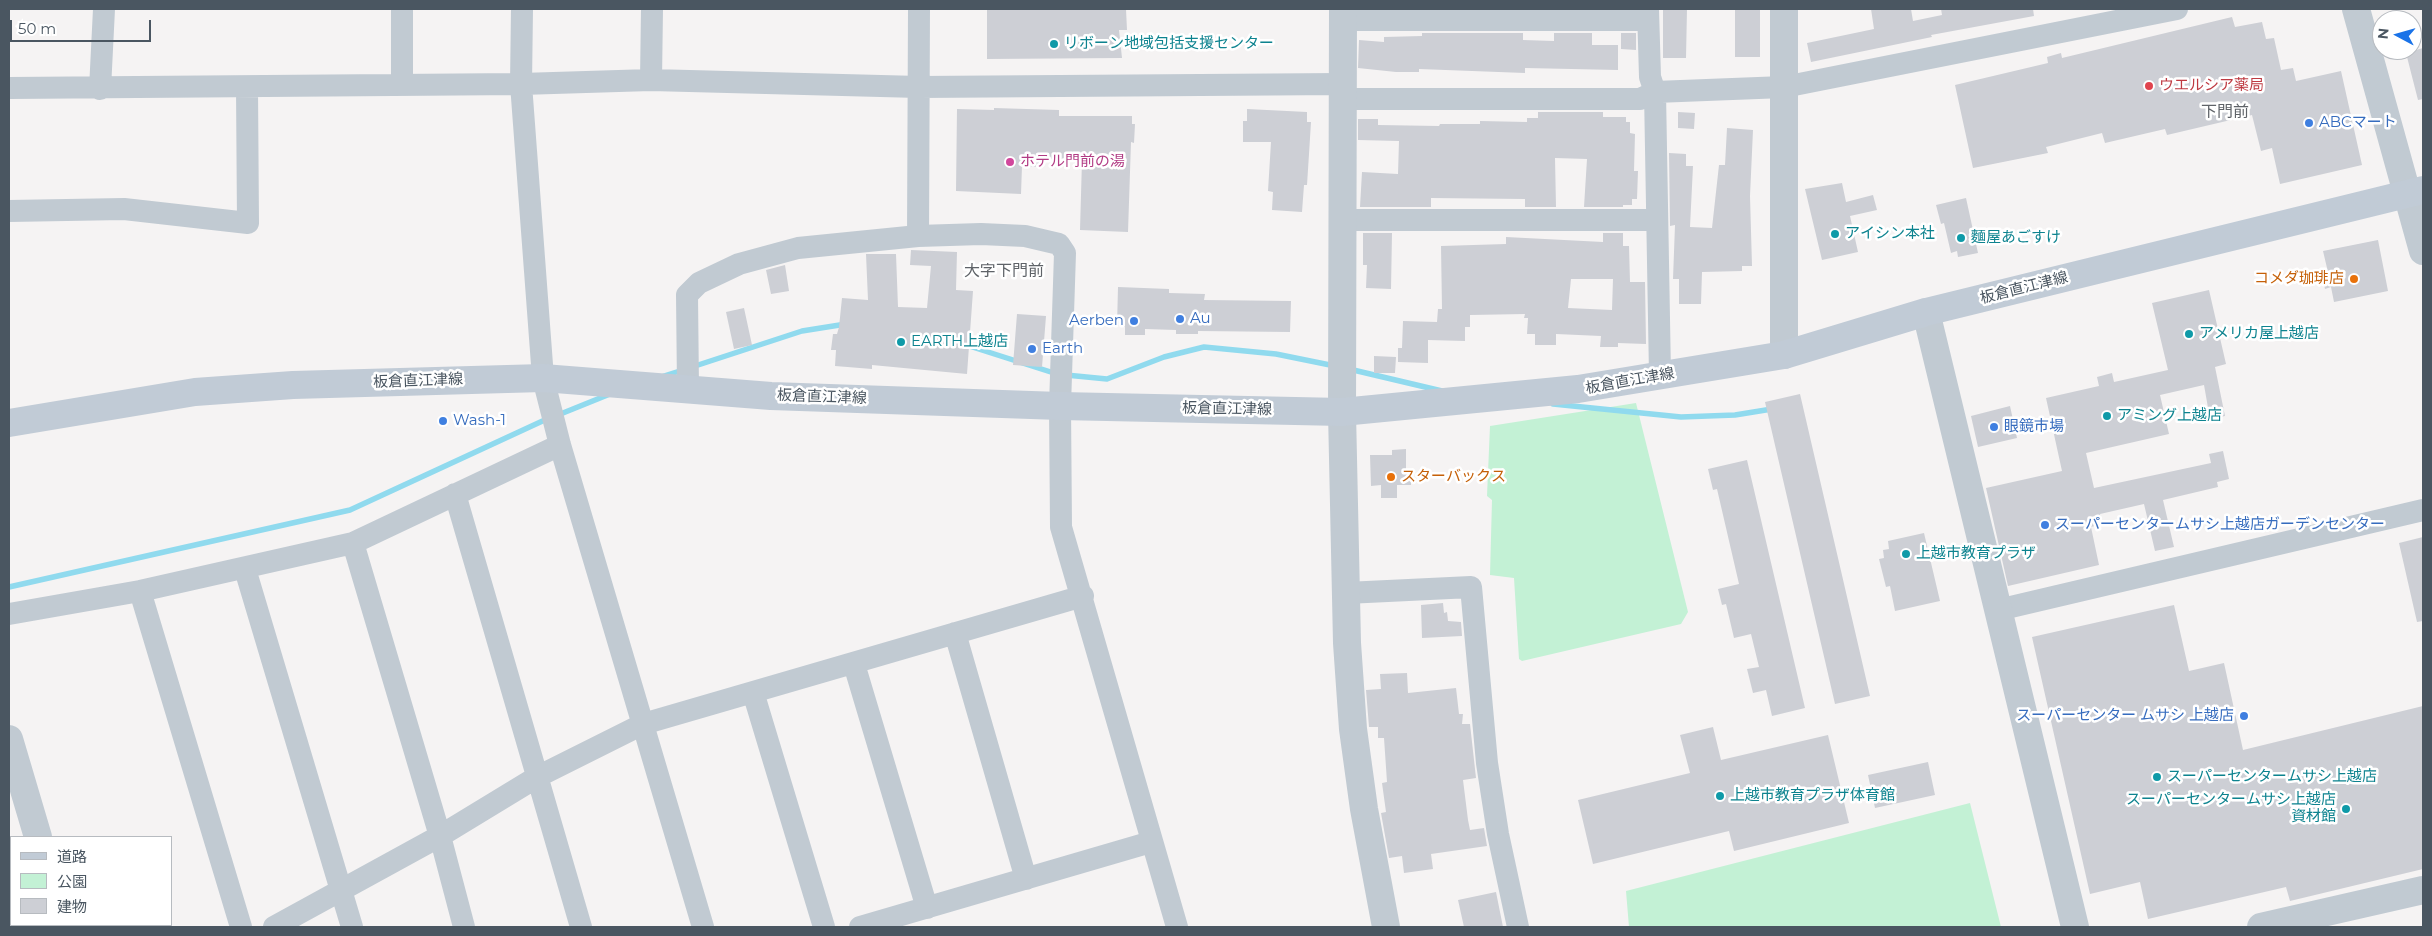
<!DOCTYPE html>
<html>
<head>
<meta charset="utf-8">
<style>
	body { margin:0 }
	#map { position:relative; width:2432px; height:936px; overflow:hidden; background:#f5f3f3; font-family:Montserrat,"Noto Sans JP",sans-serif }
	canvas { display:block }
	.frame { position:absolute; inset:0; border:10px solid #4a5661; pointer-events:none }
	.legend { position:absolute; left:10px; top:836px; width:162px; height:90px; box-sizing:border-box; background:#fff; border:1px solid #b7bbc0; margin:0; padding:6px 9px; list-style:none; font-size:15px; color:#4a5661 }
	.legend li { display:flex; align-items:center; gap:10px; height:25px }
	.legend b { width:25px; border:1px solid #b7bbc0 }
	.north { position:absolute; left:2372px; top:10px; width:50px; height:50px; box-sizing:border-box; background:#fff; border:1px solid #b7bbc0; border-radius:50%; rotate:276deg; font-size:14px; font-weight:700; line-height:20px; text-align:center; color:#4a5661 }
	.north::after { content:''; display:block; margin:auto; width:18px; height:22px; background:#1a73e8; clip-path:polygon(50% 0,100% 100%,50% 72%,0 100%) }
	.scale { position:absolute; left:10px; top:20px; width:141px; height:22px; box-sizing:border-box; border:2px solid #4a5661; border-top:0; padding-left:6px; font-size:15px; line-height:18px; white-space:nowrap; color:#4a5661; -webkit-text-stroke:4px #fff; paint-order:stroke }
</style>
</head>
<body>
<div id="map">
<canvas width="2432" height="936"></canvas>
<div class="frame"></div>
<ul class="legend">
<li><b style="height:6px;background:#c1cbd6"></b>道路</li>
<li><b style="height:14px;background:#c3f1d5"></b>公園</li>
<li><b style="height:14px;background:#cdcfd5"></b>建物</li>
</ul>
<div class="north">N</div>
<div class="scale">50 m</div>
</div>
<script>
const g = document.querySelector('canvas').getContext('2d');
g.lineJoin = 'round';
function paint(path, color) { g.fillStyle = color; g.fill(path, 'evenodd'); }
const poly = rows => new Path2D(rows.map(r => 'M' + r).join(''));
function trace(path, color, width, dash) { g.strokeStyle = color; g.lineWidth = width; g.lineCap = dash ? 'butt' : 'round'; g.setLineDash(dash || []); g.stroke(path); }
function write(font, color, halo, rows, align = 'center') {
  g.font = font + ' Montserrat,"Noto Sans JP",sans-serif'; g.lineWidth = 5; g.setLineDash([]); g.textBaseline = 'middle'; g.strokeStyle = halo; g.fillStyle = color; for (const [text, x, y, turn = 0] of rows) {
    g.save(); g.translate(x, y); g.rotate((+turn || 0) * Math.PI / 180); g.textAlign = isNaN(turn) ? turn : align; if (halo) g.strokeText(text, 0, 0); g.fillText(text, 0, 0); g.restore();
  }
}
const green = poly([
	[1636,403,1688,612,1681,624,1522,661,1519,659,1514,578,1490,575,1492,500,1487,496,1490,426],
	[1970,803,2001,927,1629,927,1626,891]
]);
const stream = poly([
	[963,344,1057,374],
	[692,367,802,331,846,324],
	[1349,369,1442,391],
	[1066,375,1107,379,1164,357,1204,347,1276,354,1335,366],
	[664,376,683,370],
	[1553,404,1681,417,1735,415,1772,409],
	[558,415,610,394],
	[9,587,350,510,549,418]
]);
const building = poly([
	[987,9,1126,9,1127,30,1119,30,1122,58,987,59],
	[1663,9,1687,9,1686,58,1663,58],
	[1735,9,1760,9,1760,57,1735,57],
	[1871,9,1911,9,1913,21,1942,15,1941,9,2033,9,2034,16,1931,35,1932,37,1811,62,1807,43,1874,29],
	[2232,17,2235,27,2262,22,2266,39,2274,38,2281,70,2293,68,2296,81,2341,71,2362,165,2280,184,2272,148,2261,151,2252,115,2167,135,2165,129,2105,143,2102,133,2046,147,2048,153,1973,168,1955,85,2048,63,2047,57,2061,53,2062,58],
	[1422,33,1523,33,1523,40,1554,41,1554,33,1592,33,1592,45,1618,45,1618,70,1525,68,1525,73,1419,69,1419,72,1396,72,1358,68,1359,40,1384,42,1384,37,1422,36],
	[1621,33,1636,33,1636,50,1621,49],
	[2423,48,2423,99,2418,100,2406,53],
	[994,108,1059,110,1059,116,1132,116,1132,124,1135,124,1134,143,1131,142,1128,232,1080,230,1082,160,1040,159,1039,167,1022,166,1021,194,956,191,957,109,994,110],
	[1247,109,1307,112,1307,122,1311,122,1309,154,1307,185,1304,185,1302,212,1272,210,1273,192,1268,191,1271,142,1243,142,1243,121,1247,121],
	[1538,112,1603,112,1603,117,1626,117,1626,122,1630,122,1630,133,1635,134,1634,171,1638,171,1637,199,1632,199,1632,205,1623,205,1623,207,1584,207,1587,159,1555,158,1556,207,1525,207,1525,199,1431,198,1431,207,1360,207,1362,172,1398,174,1399,141,1358,140,1358,119,1378,119,1378,125,1439,126,1440,124,1480,124,1480,121,1527,122,1527,118,1538,118],
	[1678,112,1695,113,1694,129,1678,128],
	[1727,128,1753,130,1750,196,1752,266,1742,266,1742,271,1702,272,1701,304,1679,304,1679,279,1673,279,1675,225,1670,226,1669,153,1686,154,1686,166,1693,166,1690,227,1712,228,1719,165,1725,165],
	[1842,183,1846,202,1873,195,1877,210,1850,216,1858,252,1822,260,1805,189],
	[1966,198,1978,253,1958,257,1957,251,1951,253,1944,223,1941,224,1936,205],
	[1363,233,1392,233,1391,289,1366,288,1367,265,1363,265],
	[1603,233,1623,233,1623,246,1629,246,1630,282,1645,282,1646,344,1618,343,1618,347,1600,347,1601,336,1556,334,1556,345,1535,345,1535,334,1527,334,1528,318,1524,318,1525,314,1470,315,1470,327,1465,327,1465,341,1428,340,1428,363,1398,362,1398,348,1402,348,1403,321,1437,322,1438,309,1442,309,1441,246,1506,244,1506,237,1603,242],
	[1571,279,1613,279,1612,310,1568,308],
	[2378,240,2388,291,2334,302,2331,287,2325,289,2321,270,2327,268,2323,251],
	[911,250,957,252,956,290,973,291,967,374,872,365,872,369,835,366,836,350,831,350,833,334,837,334,839,327,842,298,868,300,866,254,896,254,898,307,927,308,931,266,910,265],
	[785,265,789,291,771,294,766,270],
	[1118,287,1169,289,1169,293,1205,294,1204,300,1291,301,1290,332,1198,331,1198,334,1176,334,1176,330,1145,329,1145,335,1125,335,1125,327,1117,326],
	[2209,290,2226,364,2215,367,2225,416,2210,419,2204,385,2160,395,2169,434,2086,453,2094,488,2211,463,2209,454,2223,451,2229,479,2217,482,2218,487,2163,500,2174,547,2155,551,2144,504,2100,514,2102,524,2091,527,2099,565,2008,586,1986,488,2062,471,2046,398,2099,386,2097,377,2112,373,2114,382,2168,370,2152,303],
	[744,308,752,345,734,349,726,312],
	[1017,314,1046,316,1042,367,1013,365],
	[1374,356,1396,357,1395,373,1374,373],
	[1800,394,1870,696,1835,704,1765,402],
	[2010,406,2017,438,1978,447,1971,416],
	[1406,449,1406,469,1411,469,1411,485,1397,485,1397,498,1381,498,1381,485,1371,486,1370,455,1392,455,1392,450],
	[1747,460,1805,708,1772,716,1766,690,1753,693,1747,669,1759,667,1751,634,1734,638,1726,604,1722,605,1718,589,1739,584,1717,489,1713,490,1708,469],
	[1924,533,1940,601,1895,611,1890,586,1886,587,1879,559,1884,558,1883,550,1889,549,1888,541],
	[2423,537,2423,621,2417,622,2399,543],
	[1443,603,1444,613,1447,612,1448,621,1461,622,1462,636,1422,638,1421,605],
	[2174,605,2189,671,2224,663,2243,750,2423,706,2423,869,2290,901,2286,887,2148,919,2140,882,2090,894,2032,637],
	[1407,673,1408,693,1456,688,1459,714,1463,714,1462,724,1470,724,1476,778,1463,780,1468,820,1470,830,1484,828,1487,846,1431,854,1433,869,1404,873,1402,856,1389,858,1381,813,1386,812,1382,783,1387,782,1384,738,1378,738,1378,727,1369,727,1366,690,1381,689,1380,674],
	[1713,727,1721,760,1828,735,1849,823,1734,851,1729,831,1593,864,1578,800,1690,773,1680,735],
	[1928,762,1935,795,1875,808,1868,775],
	[1496,892,1503,927,1464,927,1458,900]
]);
const minor = poly([
	[522,9,521,84,543,378,560,445,703,927],
	[1648,9,1650,77,1655,92,1660,375],
	[1343,20,1648,20],
	[651,80,652,9],
	[402,85,402,9],
	[9,88,521,84,651,80,919,87,1341,84],
	[100,89,104,9],
	[1342,99,1640,99,1655,92,1784,87,2177,9],
	[9,211,124,209,248,223,247,88],
	[1343,220,1656,220],
	[918,236,919,9],
	[688,388,687,295,699,283,739,264,798,248,918,236,981,234,1025,236,1059,244,1065,253,1060,406,1061,527,1177,927],
	[455,494,581,927],
	[353,543,440,836,464,927],
	[245,569,352,927],
	[140,591,241,927],
	[1346,593,1471,587,1487,763,1498,834,1518,927],
	[1998,610,2423,510],
	[9,614,140,591,353,543,560,445],
	[955,633,1026,879],
	[854,664,927,908],
	[753,692,824,927],
	[274,927,440,836,537,777,643,724,1083,596],
	[860,927,1151,842]
]);
const tertiary = poly([
	[1343,9,1342,412,1347,643,1353,729,1364,809,1386,927],
	[2356,9,2423,251],
	[1926,312,2075,927],
	[1784,355,1784,9],
	[9,739,38,837],
	[65,925,65,927],
	[2261,927,2423,890]
]);
const secondary = poly([
	[9,423,195,392,293,385,543,378,771,396,1060,406,1342,412,1578,389,1784,355,1926,312,2423,190]
]);
const markers = [
	[1054,44,5,"#0f9aa8"],
	[2149,86,5,"#e0444e"],
	[2309,123,5,"#3f7fe0"],
	[1010,162,5,"#d1479c"],
	[1835,234,5,"#0f9aa8"],
	[1961,238,5,"#0f9aa8"],
	[2354,279,5,"#e8710a"],
	[1180,319,5,"#3f7fe0"],
	[1134,321,5,"#3f7fe0"],
	[2189,334,5,"#0f9aa8"],
	[901,342,5,"#0f9aa8"],
	[1032,349,5,"#3f7fe0"],
	[2107,416,5,"#0f9aa8"],
	[443,421,5,"#3f7fe0"],
	[1994,427,5,"#3f7fe0"],
	[1391,477,5,"#e8710a"],
	[2045,525,5,"#3f7fe0"],
	[1906,554,5,"#0f9aa8"],
	[2244,716,5,"#3f7fe0"],
	[2157,777,5,"#0f9aa8"],
	[1720,796,5,"#0f9aa8"],
	[2346,809,5,"#0f9aa8"]
];
const cultureNames = [
	["リボーン地域包括支援センター",1064,44],
	["アイシン本社",1845,234],
	["麵屋あごすけ",1971,238],
	["アメリカ屋上越店",2199,334],
	["EARTH上越店",911,342],
	["アミング上越店",2117,416],
	["上越市教育プラザ",1916,554],
	["スーパーセンタームサシ上越店",2167,777],
	["上越市教育プラザ体育館",1730,796],
	["スーパーセンタームサシ上越店",2336,800,"right"],
	["資材館",2336,817,"right"]
];
const healthNames = [
	["ウエルシア薬局",2159,86]
];
const shopNames = [
	["ABCマート",2319,123],
	["Au",1190,319],
	["Aerben",1124,321,"right"],
	["Earth",1042,349],
	["Wash-1",453,421],
	["眼鏡市場",2004,427],
	["スーパーセンタームサシ上越店ガーデンセンター",2055,525],
	["スーパーセンター ムサシ 上越店",2234,716,"right"]
];
const hotelNames = [
	["ホテル門前の湯",1020,162]
];
const foodNames = [
	["コメダ珈琲店",2344,279],
	["スターバックス",1401,477,"left"]
];
const streetNames = [
	["板倉直江津線",2024,288,-14],
	["板倉直江津線",418,381,-2],
	["板倉直江津線",1630,381,-10],
	["板倉直江津線",822,397,2],
	["板倉直江津線",1227,409,1]
];
const neighbourhoodNames = [
	["下門前",2225,112],
	["大字下門前",1004,271]
];
paint(green, '#c3f1d5');
trace(stream, '#90daee', 5.5);
paint(building, '#cdcfd5');
trace(minor, '#c1cad2', 22);
trace(tertiary, '#c1cad2', 28);
trace(secondary, '#c1cbd6', 28);
for (const [x, y, r, color] of markers) { const dot = new Path2D(); dot.arc(x, y, r, 0, 2 * Math.PI); g.fillStyle = color; g.fill(dot); trace(dot, '#fff', 2); }
write('15px', '#0d838f', '#fff', cultureNames, 'left');
write('15px', '#be3a42', '#fff', healthNames, 'left');
write('15px', '#366cbe', '#fff', shopNames, 'left');
write('15px', '#b23c85', '#fff', hotelNames, 'left');
write('15px', '#c56008', '#fff', foodNames, 'right');
write('15px', '#4a5661', '#fff', streetNames);
write('16px', '#5f6368', '#fff', neighbourhoodNames);
</script>
</body>
</html>
